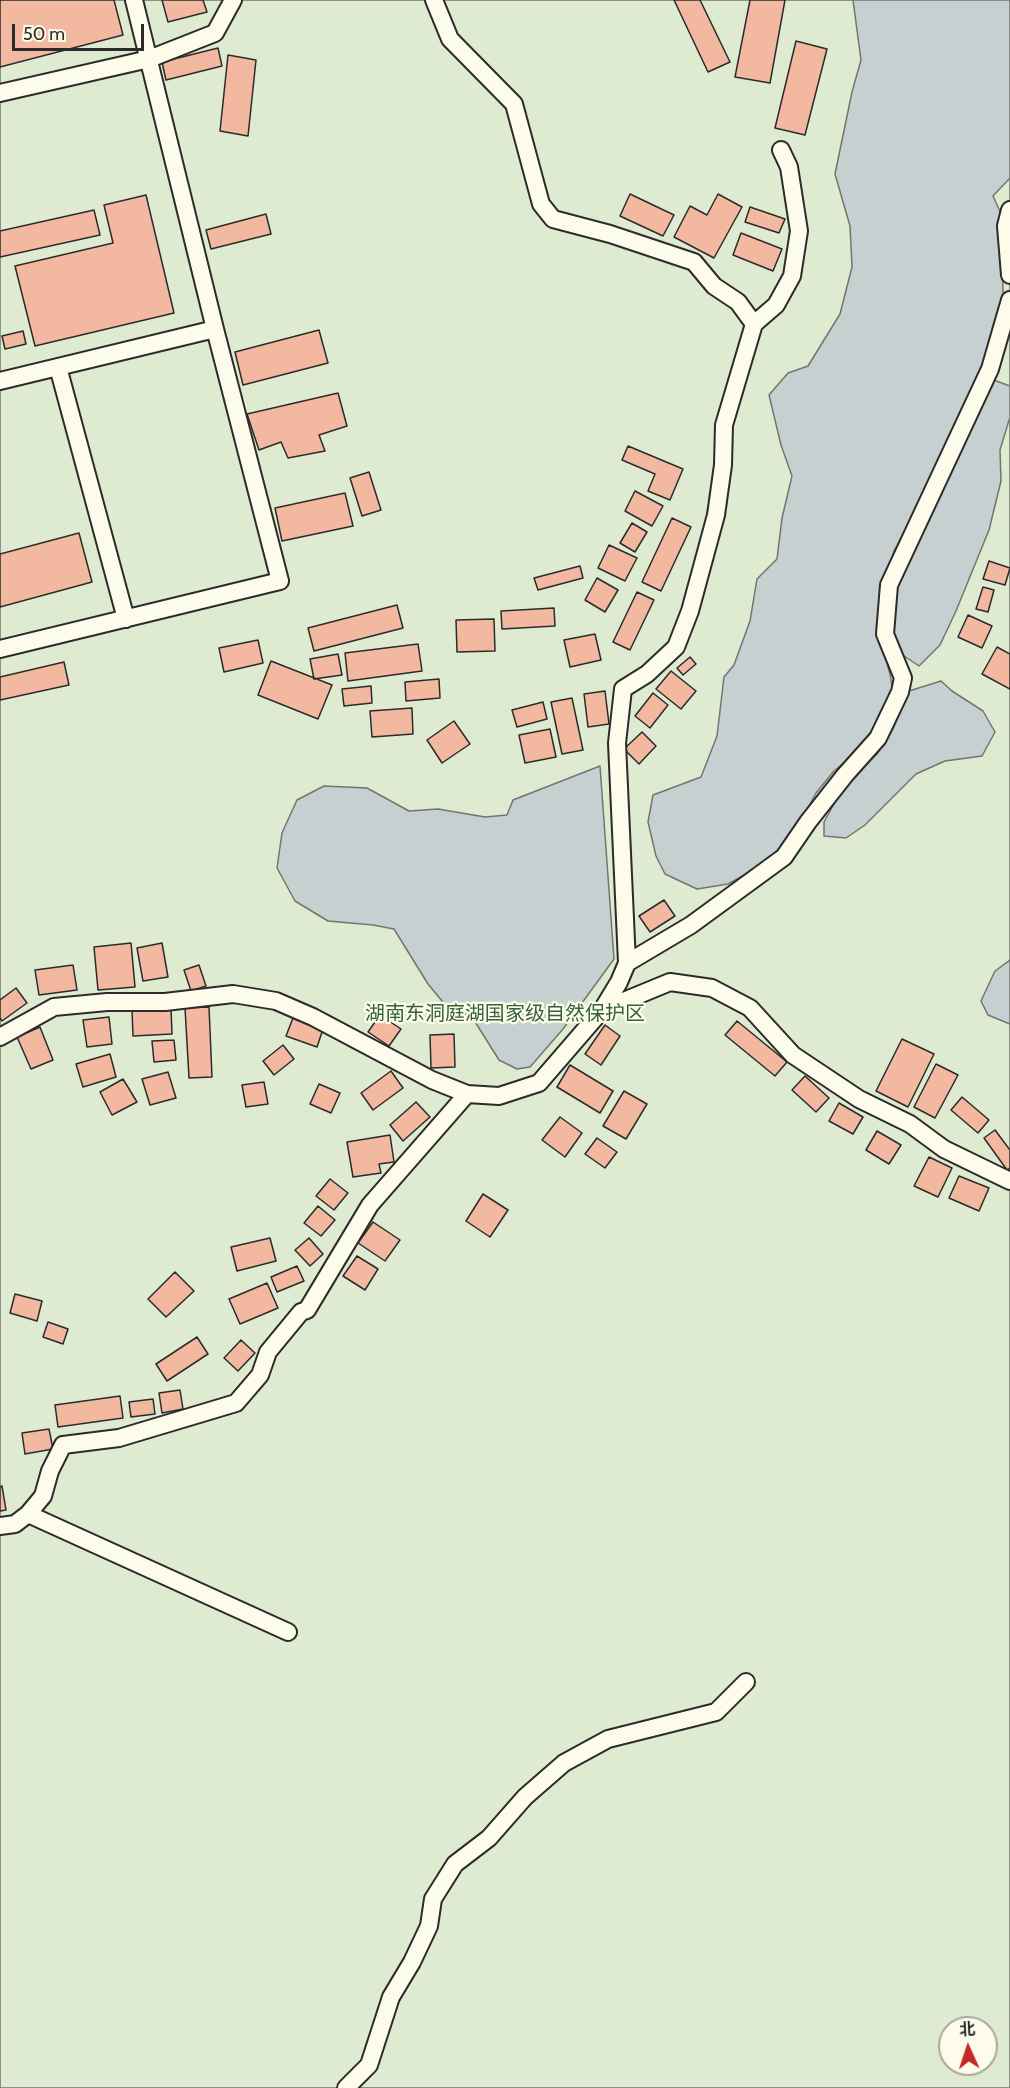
<!DOCTYPE html>
<html>
<head>
<meta charset="utf-8">
<style>
	body { margin:0 }
	#map { position:relative; width:1010px; height:2088px; overflow:hidden; background:#fdfbea; font-family:Cabin,"Noto Sans SC",sans-serif }
	canvas { display:block }
	.north { position:absolute; left:938px; top:2016px; width:60px; height:60px; box-sizing:border-box; background:#fdfbea; border:2px solid #a9a89e; border-radius:50%; rotate:357deg; font-size:16px; font-weight:700; line-height:24px; text-align:center; color:#2b2b2b }
	.north::after { content:''; display:block; margin:auto; width:21px; height:27px; background:#c62828; clip-path:polygon(50% 0,100% 100%,50% 72%,0 100%) }
	.scale { position:absolute; left:12px; top:24px; width:132px; height:27px; box-sizing:border-box; border:3px solid #2b2b2b; border-top:0; padding-left:8px; font-size:18px; line-height:21px; white-space:nowrap; color:#2b2b2b; -webkit-text-stroke:4px #fdfbea; paint-order:stroke }
</style>
</head>
<body>
<div id="map">
<canvas width="1010" height="2088"></canvas>
<div class="north">北</div>
<div class="scale">50 m</div>
</div>
<script>
const g = document.querySelector('canvas').getContext('2d');
g.lineJoin = 'round';
function paint(path, color) { g.fillStyle = color; g.fill(path, 'evenodd'); }
const poly = rows => new Path2D(rows.map(r => 'M' + r).join(''));
function trace(path, color, width, dash) { g.strokeStyle = color; g.lineWidth = width; g.lineCap = dash ? 'butt' : 'round'; g.setLineDash(dash || []); g.stroke(path); }
function write(font, color, halo, rows, align = 'center') {
  g.font = font + ' Cabin,"Noto Sans SC",sans-serif'; g.lineWidth = 4.5; g.setLineDash([]); g.textBaseline = 'middle'; g.strokeStyle = halo; g.fillStyle = color; for (const [text, x, y, turn = 0] of rows) {
    g.save(); g.translate(x, y); g.rotate((+turn || 0) * Math.PI / 180); g.textAlign = isNaN(turn) ? turn : align; if (halo) g.strokeText(text, 0, 0); g.fillText(text, 0, 0); g.restore();
  }
}
const green = poly([
	[0,0,1010,0,1010,2088,0,2088,0,0],
	[950,2028,986,2028,986,2064,950,2064,950,2028]
]);
const water = poly([
	[853,0,1010,0,1010,178,993,196,1002,216,1003,293,984,370,912,519,894,551,883,593,879,635,890,674,893,692,874,738,834,771,816,793,794,834,771,857,746,874,728,884,697,889,665,874,656,856,648,822,653,795,701,777,717,736,724,677,734,665,750,621,757,579,777,559,782,518,792,476,781,445,769,395,788,373,808,366,840,314,852,267,850,226,835,174,852,92,861,60,853,0],
	[991,379,1010,386,1010,417,1000,450,1001,481,989,530,956,611,940,645,919,666,904,656,891,633,895,585,991,379],
	[941,681,952,691,983,711,995,732,982,756,945,761,916,774,865,825,846,838,824,836,824,822,844,786,877,754,892,731,909,691,941,681],
	[600,766,614,959,563,1029,530,1067,517,1069,499,1060,472,1017,447,1007,428,984,394,929,373,925,328,921,295,901,277,868,282,833,297,800,324,786,367,788,409,811,438,809,485,817,507,815,513,800,600,766],
	[1010,960,1010,1024,988,1015,981,1001,995,971,1010,960]
]);
const building = poly([
	[0,0,114,0,123,35,0,67,0,0],
	[162,0,203,0,207,12,168,22,162,0],
	[674,0,700,0,730,62,708,72,674,0],
	[750,0,785,0,770,83,735,77,750,0],
	[796,41,827,49,805,135,775,128,796,41],
	[218,48,222,66,166,80,162,62,218,48],
	[228,55,256,60,248,136,220,131,228,55],
	[630,194,674,215,663,236,620,216,630,194],
	[718,194,742,207,714,258,674,237,690,206,707,215,718,194],
	[146,195,174,313,35,346,15,266,113,243,104,205,146,195],
	[750,207,785,219,779,233,745,222,750,207],
	[94,210,100,235,0,257,0,231,94,210],
	[266,214,271,234,211,249,206,230,266,214],
	[741,233,782,249,773,271,733,255,741,233],
	[319,330,328,363,243,385,235,352,319,330],
	[23,331,26,344,5,349,2,336,23,331],
	[338,393,347,426,319,435,325,451,288,458,281,442,259,450,247,414,338,393],
	[628,446,683,469,670,500,648,491,655,474,622,460,628,446],
	[369,472,381,510,362,516,350,478,369,472],
	[635,491,663,506,652,526,625,511,635,491],
	[345,493,353,526,282,541,275,508,345,493],
	[672,518,691,527,661,591,642,582,672,518],
	[632,523,647,532,635,552,620,543,632,523],
	[79,533,92,582,0,607,0,554,79,533],
	[609,545,637,558,625,581,598,568,609,545],
	[989,561,1010,568,1005,585,983,579,989,561],
	[580,566,583,578,538,590,534,578,580,566],
	[597,578,618,590,605,612,585,600,597,578],
	[983,587,994,590,988,612,976,609,983,587],
	[637,592,654,600,630,650,613,642,637,592],
	[397,605,403,628,314,651,308,628,397,605],
	[554,608,555,626,502,629,501,611,554,608],
	[968,615,992,626,982,648,958,637,968,615],
	[494,619,495,651,457,652,456,620,494,619],
	[595,634,601,660,570,667,564,640,595,634],
	[258,640,263,663,224,672,219,648,258,640],
	[418,644,422,671,348,681,345,653,418,644],
	[997,647,1010,654,1010,689,982,674,997,647],
	[338,654,342,675,314,679,310,659,338,654],
	[690,657,696,664,683,675,677,668,690,657],
	[271,661,332,685,318,719,258,695,271,661],
	[64,662,69,685,0,700,0,677,64,662],
	[671,671,696,691,681,709,656,689,671,671],
	[439,679,440,698,406,701,405,682,439,679],
	[371,686,372,703,344,706,342,689,371,686],
	[605,691,609,724,588,727,584,694,605,691],
	[653,693,668,705,650,728,635,716,653,693],
	[572,698,583,750,562,754,551,702,572,698],
	[543,702,547,719,517,727,512,710,543,702],
	[412,708,413,734,372,737,370,711,412,708],
	[454,721,470,744,442,763,427,740,454,721],
	[550,729,556,757,525,763,519,735,550,729],
	[642,732,656,746,639,764,624,749,642,732],
	[664,900,675,916,650,932,639,916,664,900],
	[131,943,135,987,98,990,94,947,131,943],
	[162,943,168,977,143,981,137,948,162,943],
	[73,965,77,990,39,995,35,970,73,965],
	[199,965,206,986,191,991,184,970,199,965],
	[16,988,27,1003,2,1021,0,1018,0,1000,16,988],
	[209,1007,212,1077,189,1078,185,1008,209,1007],
	[171,1008,172,1034,133,1036,132,1010,171,1008],
	[380,1015,401,1029,389,1046,368,1032,380,1015],
	[109,1017,112,1044,87,1047,83,1020,109,1017],
	[293,1018,323,1029,317,1047,286,1036,293,1018],
	[737,1021,787,1062,775,1076,725,1035,737,1021],
	[605,1025,620,1036,601,1065,585,1054,605,1025],
	[40,1027,53,1060,31,1069,17,1037,40,1027],
	[454,1034,455,1067,431,1068,430,1035,454,1034],
	[902,1039,934,1054,908,1107,876,1091,902,1039],
	[174,1040,176,1060,154,1062,152,1041,174,1040],
	[283,1045,294,1059,274,1075,263,1061,283,1045],
	[110,1054,116,1077,83,1087,76,1064,110,1054],
	[936,1064,958,1075,935,1118,914,1107,936,1064],
	[570,1065,613,1091,600,1113,557,1087,570,1065],
	[391,1071,403,1088,373,1110,361,1093,391,1071],
	[168,1072,176,1098,150,1105,142,1079,168,1072],
	[805,1076,829,1098,816,1112,792,1090,805,1076],
	[123,1079,137,1102,112,1115,100,1092,123,1079],
	[264,1082,268,1104,246,1107,242,1085,264,1082],
	[319,1084,340,1093,331,1113,310,1104,319,1084],
	[624,1091,647,1104,626,1139,603,1126,624,1091],
	[962,1097,989,1120,978,1133,951,1110,962,1097],
	[416,1102,430,1117,403,1141,390,1125,416,1102],
	[839,1103,863,1117,853,1134,829,1121,839,1103],
	[560,1117,582,1133,565,1157,542,1140,560,1117],
	[995,1130,1010,1150,1010,1168,1007,1170,984,1138,995,1130],
	[877,1131,901,1145,889,1164,866,1150,877,1131],
	[390,1135,394,1162,379,1164,381,1173,353,1177,347,1142,390,1135],
	[597,1138,617,1152,605,1168,585,1154,597,1138],
	[929,1157,952,1168,938,1197,914,1186,929,1157],
	[959,1176,989,1188,979,1211,949,1198,959,1176],
	[330,1179,348,1193,334,1210,316,1196,330,1179],
	[483,1194,508,1210,490,1237,466,1221,483,1194],
	[318,1206,335,1220,321,1236,304,1223,318,1206],
	[373,1222,400,1240,385,1261,358,1243,373,1222],
	[270,1238,276,1261,237,1271,231,1247,270,1238],
	[309,1238,323,1254,310,1266,295,1250,309,1238],
	[357,1256,378,1269,365,1290,343,1276,357,1256],
	[297,1266,304,1281,277,1292,271,1277,297,1266],
	[175,1272,194,1291,166,1317,148,1299,175,1272],
	[267,1283,278,1308,240,1324,229,1299,267,1283],
	[15,1294,42,1301,37,1321,10,1313,15,1294],
	[48,1322,68,1329,63,1344,43,1337,48,1322],
	[197,1337,208,1354,167,1381,156,1364,197,1337],
	[241,1340,255,1353,238,1371,224,1358,241,1340],
	[180,1390,183,1409,162,1413,159,1393,180,1390],
	[120,1396,123,1418,58,1427,55,1405,120,1396],
	[153,1399,155,1414,131,1417,129,1402,153,1399],
	[49,1429,53,1449,25,1454,22,1433,49,1429],
	[2,1486,6,1510,0,1511,0,1487,2,1486]
]);
const minor = poly([
	[0,93,149,59,215,33,233,0],
	[1010,210,1006,226,1010,275],
	[754,324,776,305,792,276,799,231,789,167,781,150],
	[58,367,126,619],
	[0,381,215,329],
	[0,649,280,581,215,329,134,0],
	[627,963,691,925,784,857,808,822,845,775,878,738,900,692,903,678,885,634,889,585,990,369,1010,300],
	[602,1010,670,982,712,988,750,1008,793,1055,859,1099,910,1124,944,1149,1010,1181],
	[0,1037,54,1007,107,1002,165,1002,233,994,276,1001,313,1017,432,1080,467,1094,499,1096,539,1083,602,1010,619,982,627,963,617,743,623,689,647,674,676,647,690,611,716,515,723,465,724,425,754,324,738,302,714,286,694,262,610,234,553,219,541,204,514,104,450,39,434,0],
	[28,1514,288,1632],
	[0,1526,15,1524,28,1514,43,1496,50,1471,63,1445,119,1438,236,1403,260,1375,268,1352,301,1312,307,1310,370,1205,467,1094],
	[346,2088,369,2065,391,1997,412,1962,429,1926,433,1899,455,1864,489,1838,525,1797,564,1763,608,1739,716,1712,746,1682]
]);
const parkNames = [
	["湖南东洞庭湖国家级自然保护区",505,1014]
];
paint(green, '#deebd1');
trace(green, '#74746e', 1.5);
paint(water, '#c7d0d0');
trace(water, '#74746e', 1.5);
paint(building, '#f2b8a0');
trace(building, '#2b2b2b', 1.5);
trace(minor, '#2b2b2b', 20);
trace(minor, '#fdfbea', 16);
write('20px', '#34623c', '#fdfbea', parkNames);
</script>
</body>
</html>
